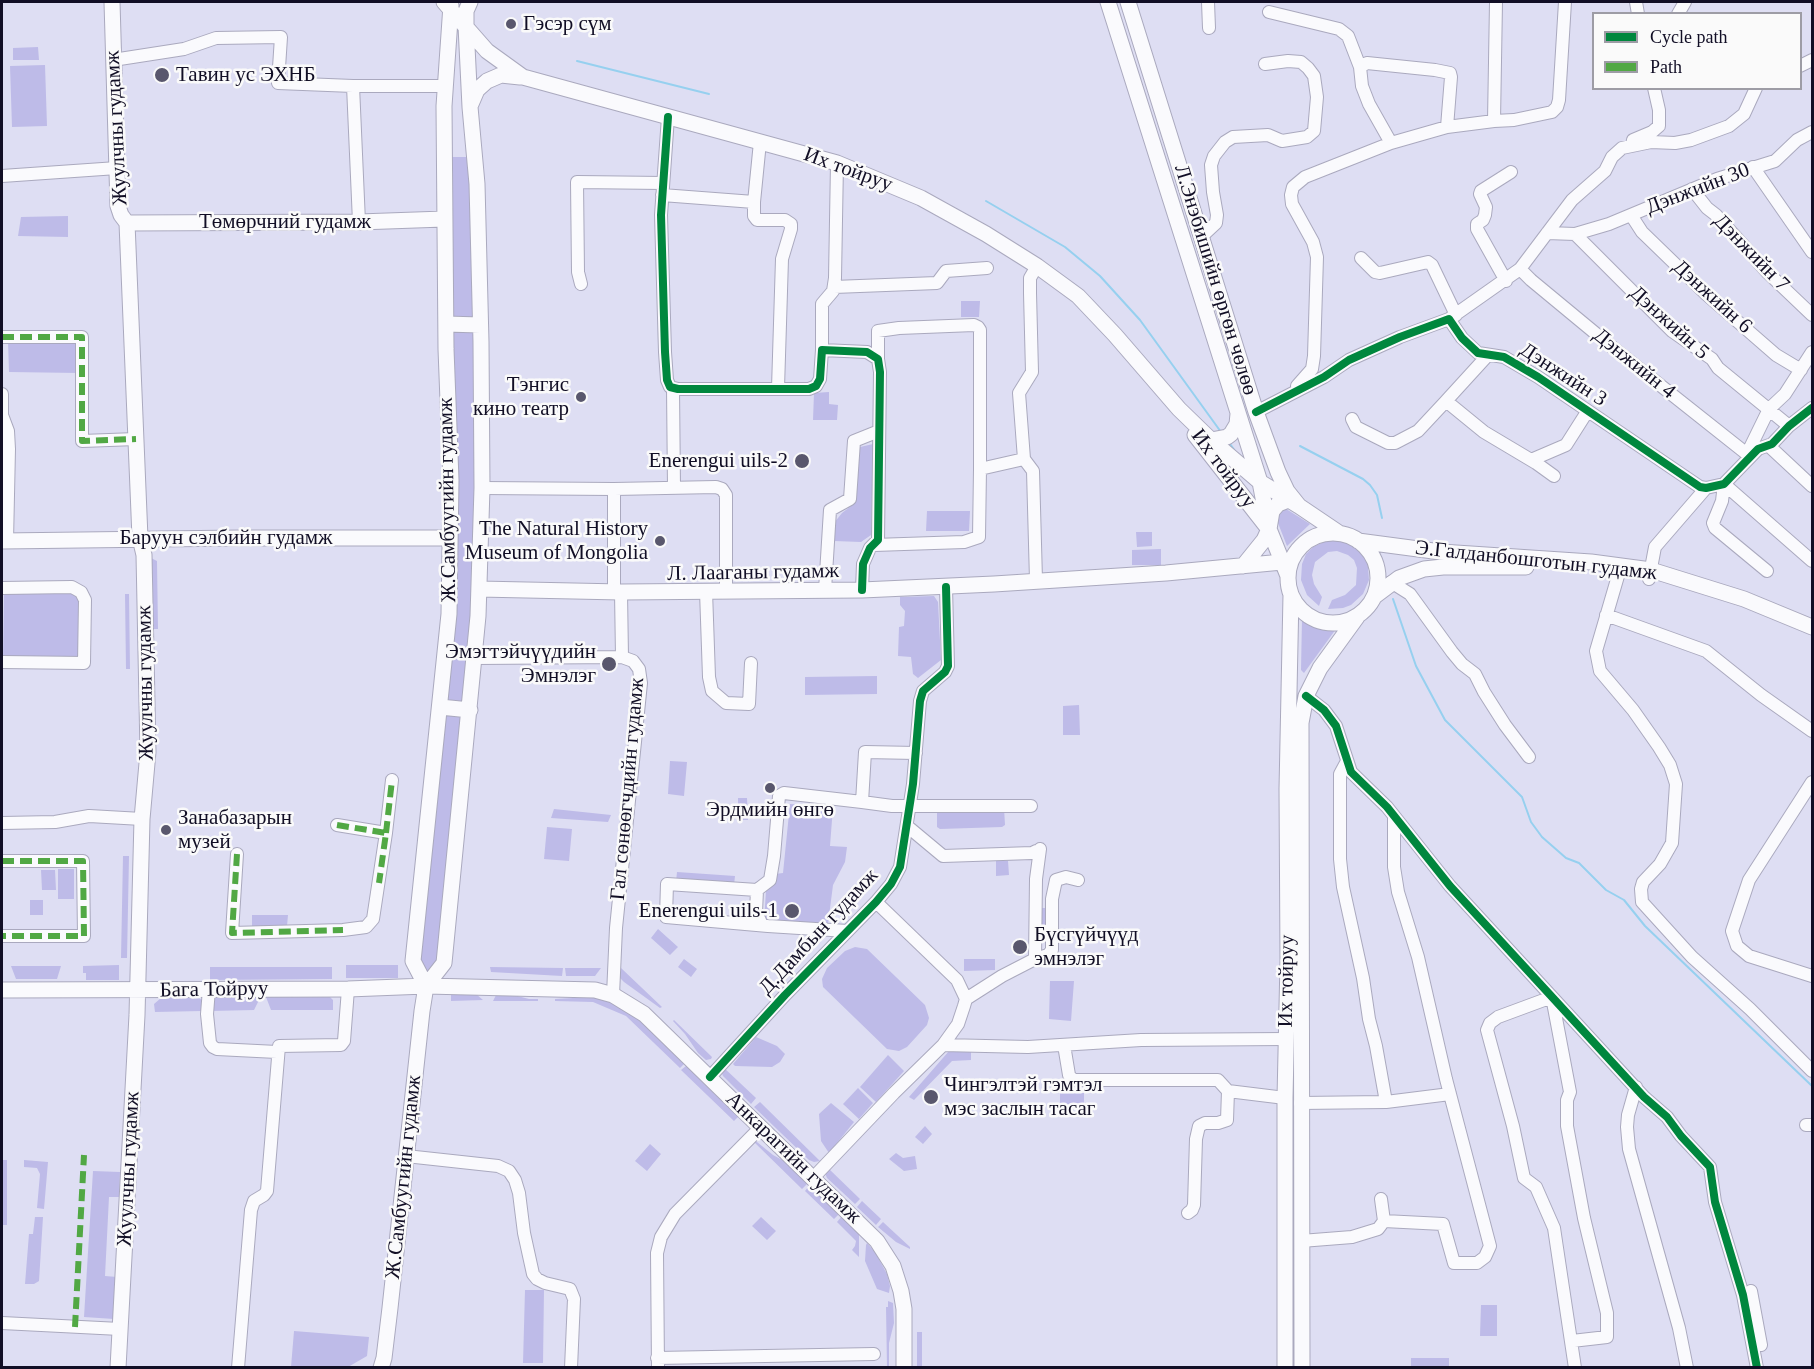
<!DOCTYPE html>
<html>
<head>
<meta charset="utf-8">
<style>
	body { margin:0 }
	#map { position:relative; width:1814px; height:1369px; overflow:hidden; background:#dedef3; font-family:"Times New Roman",serif }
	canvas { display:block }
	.frame { position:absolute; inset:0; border:3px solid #110e25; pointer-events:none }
	.legend { position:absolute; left:1592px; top:12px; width:210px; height:78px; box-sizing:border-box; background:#fafafa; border:2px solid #9d9ca5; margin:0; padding:8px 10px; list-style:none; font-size:18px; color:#110e25 }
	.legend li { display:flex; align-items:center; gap:12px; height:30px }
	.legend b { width:30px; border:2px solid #9d9ca5 }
</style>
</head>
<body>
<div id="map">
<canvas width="1814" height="1369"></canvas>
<div class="frame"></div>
<ul class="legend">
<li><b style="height:8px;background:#00873e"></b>Cycle path</li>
<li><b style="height:8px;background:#51a844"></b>Path</li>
</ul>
</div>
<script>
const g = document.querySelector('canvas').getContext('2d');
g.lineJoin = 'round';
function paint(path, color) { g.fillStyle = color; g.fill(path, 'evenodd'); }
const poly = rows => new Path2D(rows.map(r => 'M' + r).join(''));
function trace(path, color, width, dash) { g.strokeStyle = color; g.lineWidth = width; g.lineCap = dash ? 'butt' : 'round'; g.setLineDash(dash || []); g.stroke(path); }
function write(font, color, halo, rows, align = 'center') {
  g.font = font + ' "Times New Roman",serif'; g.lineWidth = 5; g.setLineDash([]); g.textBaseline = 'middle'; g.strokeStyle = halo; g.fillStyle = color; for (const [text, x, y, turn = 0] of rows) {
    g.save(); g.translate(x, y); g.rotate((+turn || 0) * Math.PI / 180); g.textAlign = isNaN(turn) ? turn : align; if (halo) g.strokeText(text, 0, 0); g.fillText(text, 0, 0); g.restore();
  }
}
const green = poly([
	[38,47,39,60,13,60,13,48],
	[45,65,47,126,12,127,10,66],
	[450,157,467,157,472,200,476,464,473,611,440,962,433,972,425,972,419,966,444,720],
	[68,216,68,237,18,236,21,217],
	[961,301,980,301,979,317,961,317],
	[8,341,78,341,79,373,9,372],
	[829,392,829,404,838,405,837,420,813,420,814,393],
	[873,444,871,535,861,542,834,541,834,523,842,513,855,503,860,447],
	[1283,507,1310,524,1287,546,1276,518],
	[927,511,970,511,969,531,926,531],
	[1136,532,1152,532,1152,546,1137,547],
	[1328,540,1340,540,1355,546,1366,558,1368,567,1369,580,1363,594,1351,605,1343,608,1328,609,1332,600,1345,595,1356,585,1357,568,1354,560,1348,555,1337,551,1328,552,1315,562,1312,575,1314,584,1322,597,1319,606,1307,595,1301,580,1302,564,1306,554,1313,547],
	[1161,549,1161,565,1132,565,1132,550],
	[151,558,157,561,158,629,151,629],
	[4,592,80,593,79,661,3,660],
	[125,594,129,594,130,669,126,669],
	[934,596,938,602,941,660,918,678,913,674,911,657,898,656,899,627,904,626,905,611,900,605,900,597],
	[1302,618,1336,629,1304,673,1301,670],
	[877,676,877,694,805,695,805,677],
	[1079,705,1080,735,1063,735,1063,706],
	[670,761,687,762,684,796,668,794],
	[738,798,747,798,748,820,738,820],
	[790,804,833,807,830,846,847,847,845,862,833,885,828,924,764,921,766,891,774,885,775,874,783,873],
	[1004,808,1005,825,1002,827,940,829,937,827,937,810],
	[554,809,611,815,608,822,551,818],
	[547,827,572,829,569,861,544,859],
	[123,856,129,856,127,958,121,958],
	[996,861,1008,861,1009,875,996,876],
	[58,869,74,869,74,899,58,899],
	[41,870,55,870,56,890,42,890],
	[677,872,735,876,734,885,676,882],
	[30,900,43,900,43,915,30,915],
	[1040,908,1051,908,1051,938,1040,938],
	[252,915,288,915,287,926,252,926],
	[658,929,678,947,670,955,651,938],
	[855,947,867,949,925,1005,929,1018,927,1025,907,1047,899,1051,887,1049,823,987,822,979,827,968,845,951],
	[684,959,697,969,691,977,678,967],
	[964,959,995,959,995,970,964,971],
	[119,965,119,980,86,980,86,973,83,973,83,966],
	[346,965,398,965,398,978,346,978],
	[11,966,61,966,57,979,16,979],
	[210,967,332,967,332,979,210,980],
	[490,967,563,968,562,976,491,972],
	[565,968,601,968,595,976,566,976],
	[617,968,621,968,662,1007,660,1008,624,982,620,978],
	[1050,981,1074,981,1071,1021,1049,1019],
	[451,994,476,994,483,1000,451,1001],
	[510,994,529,999,538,999,538,1001,493,1001,496,995],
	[218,997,259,997,259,1000,254,1010,210,1011,213,999],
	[266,997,330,997,333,1000,333,1010,271,1010],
	[591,997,614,1003,638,1019,684,1064,680,1068,626,1016,593,1002,555,1001,555,999],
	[161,998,199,998,203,1001,202,1011,155,1012,154,1004],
	[674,1020,712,1057,711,1059,706,1060,698,1053,685,1034,673,1021],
	[756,1037,777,1046,785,1054,780,1062,772,1067,735,1066,733,1064],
	[949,1051,971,1052,971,1060,952,1061,914,1100,909,1097],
	[888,1055,904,1071,876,1102,860,1087],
	[686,1066,738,1117,734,1121,681,1070],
	[722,1066,756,1098,751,1104,723,1076,721,1071],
	[858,1088,873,1103,859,1119,843,1104],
	[1060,1093,1084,1093,1084,1107,1060,1107],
	[760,1102,820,1161,814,1162,809,1160,754,1107],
	[831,1103,854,1122,829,1153,821,1141,819,1114],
	[925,1126,932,1134,923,1144,915,1137],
	[754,1142,757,1142,773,1155,784,1161,807,1184,802,1189],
	[650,1144,661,1154,647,1171,635,1161],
	[896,1153,903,1158,915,1156,917,1169,904,1171,889,1159],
	[2,1160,7,1160,7,1225,2,1225],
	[24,1160,48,1162,44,1209,37,1208,40,1174,37,1168,24,1167],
	[827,1167,860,1199,855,1204,827,1178,825,1173],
	[93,1171,120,1172,119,1197,109,1197,105,1276,117,1277,114,1319,84,1317],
	[809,1186,839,1214,834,1219,805,1191],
	[862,1201,881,1219,876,1225,857,1207],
	[842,1216,859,1234,859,1257,852,1250,855,1246,856,1241,837,1222],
	[35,1217,43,1217,39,1281,34,1284,25,1284,29,1234,33,1234],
	[761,1217,776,1231,767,1240,752,1226],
	[883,1222,910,1247,910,1249,896,1242,878,1227],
	[867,1243,875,1252,887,1274,890,1286,889,1293,877,1289,865,1261,866,1245],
	[525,1290,544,1290,543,1363,523,1363],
	[888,1301,893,1303,894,1323,889,1343,889,1367,887,1368,886,1307,888,1307],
	[1481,1305,1497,1305,1497,1336,1480,1336],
	[294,1331,369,1337,367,1356,348,1367,291,1367],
	[917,1332,922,1332,922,1367,917,1367],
	[1411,1358,1449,1358,1449,1367,1411,1367]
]);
const stream = poly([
	[577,61,709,94],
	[986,201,1065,247,1100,276,1140,320,1221,432],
	[1228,441,1235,451],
	[1300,446,1363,479,1370,485,1377,495,1382,518],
	[1393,599,1416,666,1445,720,1522,797,1531,822,1542,837,1566,858,1579,863,1606,890,1624,900,1645,926,1812,1086]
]);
const minor = poly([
	[1208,2,1209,28],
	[1636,2,1638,14],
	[1269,12,1339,29,1348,36,1360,67],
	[1678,14,1685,2],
	[113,60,184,49,216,38,281,37,278,83,353,86,445,86],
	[1800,66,1812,60],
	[353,86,359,222],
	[668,117,661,215,665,352,667,380,670,387,678,389,809,389,816,386,820,379,822,350,867,352,878,359,880,372,878,540,870,548,863,564,862,590],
	[1494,121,1514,120,1552,112,1557,107,1559,100,1565,2],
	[1391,143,1369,104,1362,86,1360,67,1367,63,1435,70,1450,73,1451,77,1447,127],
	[1632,145,1633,140,1652,132,1659,126,1659,110,1654,88],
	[1753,167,1812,252],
	[2,176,117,168],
	[1692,189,1707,208,1716,215,1768,273,1812,315],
	[662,195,754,202,760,142],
	[754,202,754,216,757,220,785,220,791,224,791,229,782,259,778,388],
	[1631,215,1642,232,1706,294,1776,355,1801,370],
	[1547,233,1575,234,1672,331,1712,359,1718,368,1789,426],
	[1575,234,1609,224,1717,179,1775,161,1797,140,1812,132],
	[1202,236,1216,223,1217,215,1213,192,1211,165,1214,156,1225,142,1233,137,1268,135,1282,141,1307,137,1314,131,1317,97,1314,76,1308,68,1301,62,1288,61,1265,64],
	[1361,258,1375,272,1380,273,1428,262,1432,265,1456,315],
	[1520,269,1531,280,1612,347,1747,454,1749,458],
	[1506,281,1477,229,1477,224,1483,220,1485,215,1486,207,1480,194,1481,191,1511,172],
	[581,284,578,272,577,182,663,183],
	[834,287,937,283,946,271,987,268],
	[1449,319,1520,269,1572,200,1605,171,1612,157,1622,148,1651,142,1675,143,1691,140,1729,126,1744,114,1756,88],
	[2,337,82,337,82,441,136,439],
	[822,350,822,304,833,291,835,278,837,163],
	[1488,355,1446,401,1484,432,1536,463,1554,476],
	[878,359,878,331,899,328,974,325,978,327,980,330,980,469],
	[1297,386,1312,369,1314,356,1317,257,1313,242,1292,204,1291,195,1293,187,1305,177,1391,143,1447,127,1494,121,1496,2],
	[673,388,674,488],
	[2,394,2,415,8,431,9,449,7,541],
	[1256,412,1324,377,1349,360,1400,337,1449,319,1462,338,1478,353,1504,357,1538,377,1700,487,1706,488,1724,484,1758,449,1772,444,1789,426,1812,408],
	[1352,419,1356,427,1388,443,1395,443,1418,431,1446,401],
	[1769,446,1812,486],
	[1747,454,1769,409,1785,394,1812,352],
	[1531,460,1566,445,1587,412],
	[482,488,614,489,614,592],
	[614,489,716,487,722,489,726,495,726,590],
	[874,545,964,542,979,537,980,469,1024,459],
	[1767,571,1715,528,1713,523,1722,501,1724,484,1812,561],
	[1618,576,1596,651,1600,671,1633,710,1659,747,1670,765,1676,784,1672,843,1660,864,1643,882,1641,889,1642,902,1692,957,1750,1009,1812,1071],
	[1649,579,1655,547,1706,488],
	[1036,580,1033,471,1024,459,1019,393,1032,372,1030,293,1030,278,1037,266],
	[1391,582,1410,594,1452,652,1462,664,1475,674,1484,692,1505,725,1529,757],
	[2,588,72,587,81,592,85,600,84,663,2,662],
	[825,590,830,510,850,499,854,441,879,431],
	[706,591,709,677,712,691,726,703,749,704,751,663],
	[1606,615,1706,651,1761,695,1812,731],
	[475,658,622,657],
	[1306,696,1324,710,1336,726,1351,772,1387,807,1450,886,1644,1097,1667,1117,1681,1136,1710,1167,1715,1202,1743,1295,1757,1368],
	[1347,761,1340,774,1340,859,1343,887,1363,978,1369,1019,1376,1046,1386,1102],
	[1812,782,1749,880,1732,931,1737,946,1749,956,1812,976],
	[862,802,892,806,1031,806],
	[2,823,55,822,89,816,142,819],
	[907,826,943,856,1032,853,1036,851],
	[386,833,392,780],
	[237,854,232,933,343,930,366,927,373,919,386,833,337,825],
	[2,861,83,861,84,936,2,936],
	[757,890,770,880,774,856,779,796,784,793,862,802,865,752,916,753],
	[876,902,957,980,966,999,964,1006,958,1024,943,1045],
	[762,925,756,912,757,890,667,884,666,917,768,926,847,931],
	[1035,959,1048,955,1052,950,1052,899,1056,880,1066,877,1078,880],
	[209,989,207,1014,210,1043,213,1047,217,1049,277,1052],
	[613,995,616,928,641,683,639,669,633,661,622,657,621,592],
	[966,999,1002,976,1035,959,1036,879,1040,849],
	[1064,1045,1069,1075,1073,1080,1218,1080,1228,1091,1285,1098],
	[710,1077,785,995,876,902,891,884,900,867,913,784,920,701,923,691,945,672,948,666,946,587],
	[1636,1087,1628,1115,1627,1127,1629,1149,1679,1328,1687,1368],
	[1300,1103,1386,1102,1450,1094],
	[1806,1125,1812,1125],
	[406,1156,498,1166,509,1171,515,1180,519,1193,524,1233,533,1274,537,1279,545,1283,570,1289,574,1299,571,1368],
	[812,1179,894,1093,943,1045,1028,1047,1141,1040,1286,1039],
	[1188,1213,1192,1210,1194,1205,1196,1139,1199,1126,1205,1123,1218,1123,1227,1120,1228,1091],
	[1384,1221,1443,1224,1454,1263,1477,1263,1485,1257,1490,1246,1446,1079,1418,957,1398,892,1394,867,1394,817],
	[1301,1241,1352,1237,1378,1229,1384,1221,1381,1199],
	[1751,1291,1761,1345],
	[2,1323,120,1329],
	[1572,1341,1607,1337,1607,1313,1584,1218,1567,1126,1567,1100,1570,1092,1552,997,1498,1017,1490,1023,1487,1030,1513,1126,1524,1178,1536,1187,1554,1228,1575,1368],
	[657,1358,874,1354],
	[238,1368,251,1210,254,1201,264,1195,267,1191,279,1046,341,1045,344,1041,348,989],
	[658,1368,657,1253,661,1237,675,1214,761,1127]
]);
const major = poly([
	[112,2,118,206,121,215,127,223,140,538,144,555,148,752,142,819,137,1015,118,1368],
	[444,2,487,51,523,77,837,163,921,198,986,234,1037,266,1078,296,1115,335,1179,409,1211,440,1260,482,1299,506],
	[1108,2,1260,482,1269,529,1288,576],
	[1128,2,1256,412,1278,472,1287,491,1299,506,1339,533],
	[471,104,477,90,487,81,501,75,520,77],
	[127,223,359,222,444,219],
	[446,324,480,325],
	[1195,435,1267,527],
	[1211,440,1227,437,1231,434,1237,424,1238,414],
	'1288 578a45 45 0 1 1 90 0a45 45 0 1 1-90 0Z',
	[2,541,239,538,450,538],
	[1358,541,1441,552,1591,562,1651,570,1744,599,1812,627],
	[1243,566,1264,540,1269,529,1272,511,1278,504,1288,500],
	[479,589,621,592,862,590,994,584,1166,573,1282,562],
	[1375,596,1399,578,1424,569,1443,567,1526,567],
	[440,707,470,710],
	[426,986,413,961,449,614,451,480,446,349,444,106,451,5],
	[2,990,348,989,426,986,595,990,613,995,644,1014,877,1241,893,1266,901,1291,904,1309,904,1368],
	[381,1368,384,1358,390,1308,422,1011,426,986,444,963,478,616,482,488,481,342,477,184,470,107,466,26,466,11,470,2],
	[1285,1368,1285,1098,1288,961,1287,789,1291,595],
	[1302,1368,1301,723,1306,696,1320,668,1357,617]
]);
const quiet = poly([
	[2,337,82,337,82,441,136,439],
	[337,825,386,833,379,883],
	[386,833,392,780],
	[237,854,232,933,343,930],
	[2,861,83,861,84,936,2,936],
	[75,1327,84,1155]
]);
const cycleway = poly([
	[668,117,661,215,665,352,667,380,670,387,678,389,809,389,816,386,820,379,822,350,867,352,878,359,880,372,878,540,870,548,863,564,862,590],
	[1256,412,1324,377,1349,360,1400,337,1449,319,1462,338,1478,353,1504,357,1538,377,1700,487,1706,488,1724,484,1758,449,1772,444,1789,426,1812,408],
	[1306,696,1324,710,1336,726,1351,772,1387,807,1450,886,1644,1097,1667,1117,1681,1136,1710,1167,1715,1202,1743,1295,1757,1368],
	[710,1077,785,995,876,902,891,884,900,867,913,784,920,701,923,691,945,672,948,666,946,587]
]);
const markers = [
	[511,24,6,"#59576d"],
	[162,75,8,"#59576d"],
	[581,397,6,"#59576d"],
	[802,461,8,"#59576d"],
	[660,541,6,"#59576d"],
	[609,664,8,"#59576d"],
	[770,788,6,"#59576d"],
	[166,830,6,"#59576d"],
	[792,911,8,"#59576d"],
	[1020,947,8,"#59576d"],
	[931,1097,8,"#59576d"]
];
const poiNames = [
	["Гэсэр сүм",523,24],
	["Тавин ус ЭХНБ",176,75],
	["Тэнгис",569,385,"right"],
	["кино театр",569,409,"right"],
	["Enerengui uils-2",788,461,"right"],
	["The Natural History",648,529,"right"],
	["Museum of Mongolia",648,553,"right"],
	["Эмэгтэйчүүдийн",596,652,"right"],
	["Эмнэлэг",596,676,"right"],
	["Эрдмийн өнгө",770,810,"center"],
	["Занабазарын",178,818],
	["музей",178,842],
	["Enerengui uils-1",778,911,"right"],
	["Бүсгүйчүүд",1034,935],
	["эмнэлэг",1034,959],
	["Чингэлтэй гэмтэл",944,1085],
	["мэс заслын тасаг",944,1109]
];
const streetNames = [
	["Жуулчны гудамж",117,128,-93],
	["Их тойруу",848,170,20],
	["Дэнжийн 30",1698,189,-21],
	["Төмөрчний гудамж",285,222],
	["Дэнжийн 7",1751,253,46],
	["Л.Энэбишийн өргөн чөлөө",1215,280,73],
	["Дэнжийн 6",1712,297,42],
	["Дэнжийн 5",1669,323,42],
	["Дэнжийн 4",1634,364,39],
	["Дэнжийн 3",1563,375,33],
	["Их тойруу",1223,469,53],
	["Ж.Самбуугийн гудамж",448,500,-91],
	["Баруун сэлбийн гудамж",226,538],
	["Э.Галданбошготын гудамж",1536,561,6],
	["Л. Лааганы гудамж",753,573,-1],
	["Жуулчны гудамж",146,683,-91],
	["Гал сөнөөгчдийн гудамж",628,789,-85],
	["Д.Дамбын гудамж",819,932,-47],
	["Их тойруу",1287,981,-89],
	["Бага Тойруу",214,990,-1],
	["Анкарагийн гудамж",793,1158,44],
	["Жуулчны гудамж",129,1169,-87],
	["Ж.Самбуугийн гудамж",404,1177,-84]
];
paint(green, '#bebbe8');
trace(stream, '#96d0ef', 2);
trace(minor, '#aaa9be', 14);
trace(major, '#aaa9be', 17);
trace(minor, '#fafafd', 12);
trace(major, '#fafafd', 15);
trace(quiet, '#51a844', 6, [12, 6]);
trace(cycleway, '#00873e', 8);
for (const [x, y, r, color] of markers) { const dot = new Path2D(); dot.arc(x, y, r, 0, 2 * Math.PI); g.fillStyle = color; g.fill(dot); trace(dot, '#fafafa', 2); }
write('21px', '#110e25', '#fafafa', poiNames, 'left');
write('21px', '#110e25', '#fafafa', streetNames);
</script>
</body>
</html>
